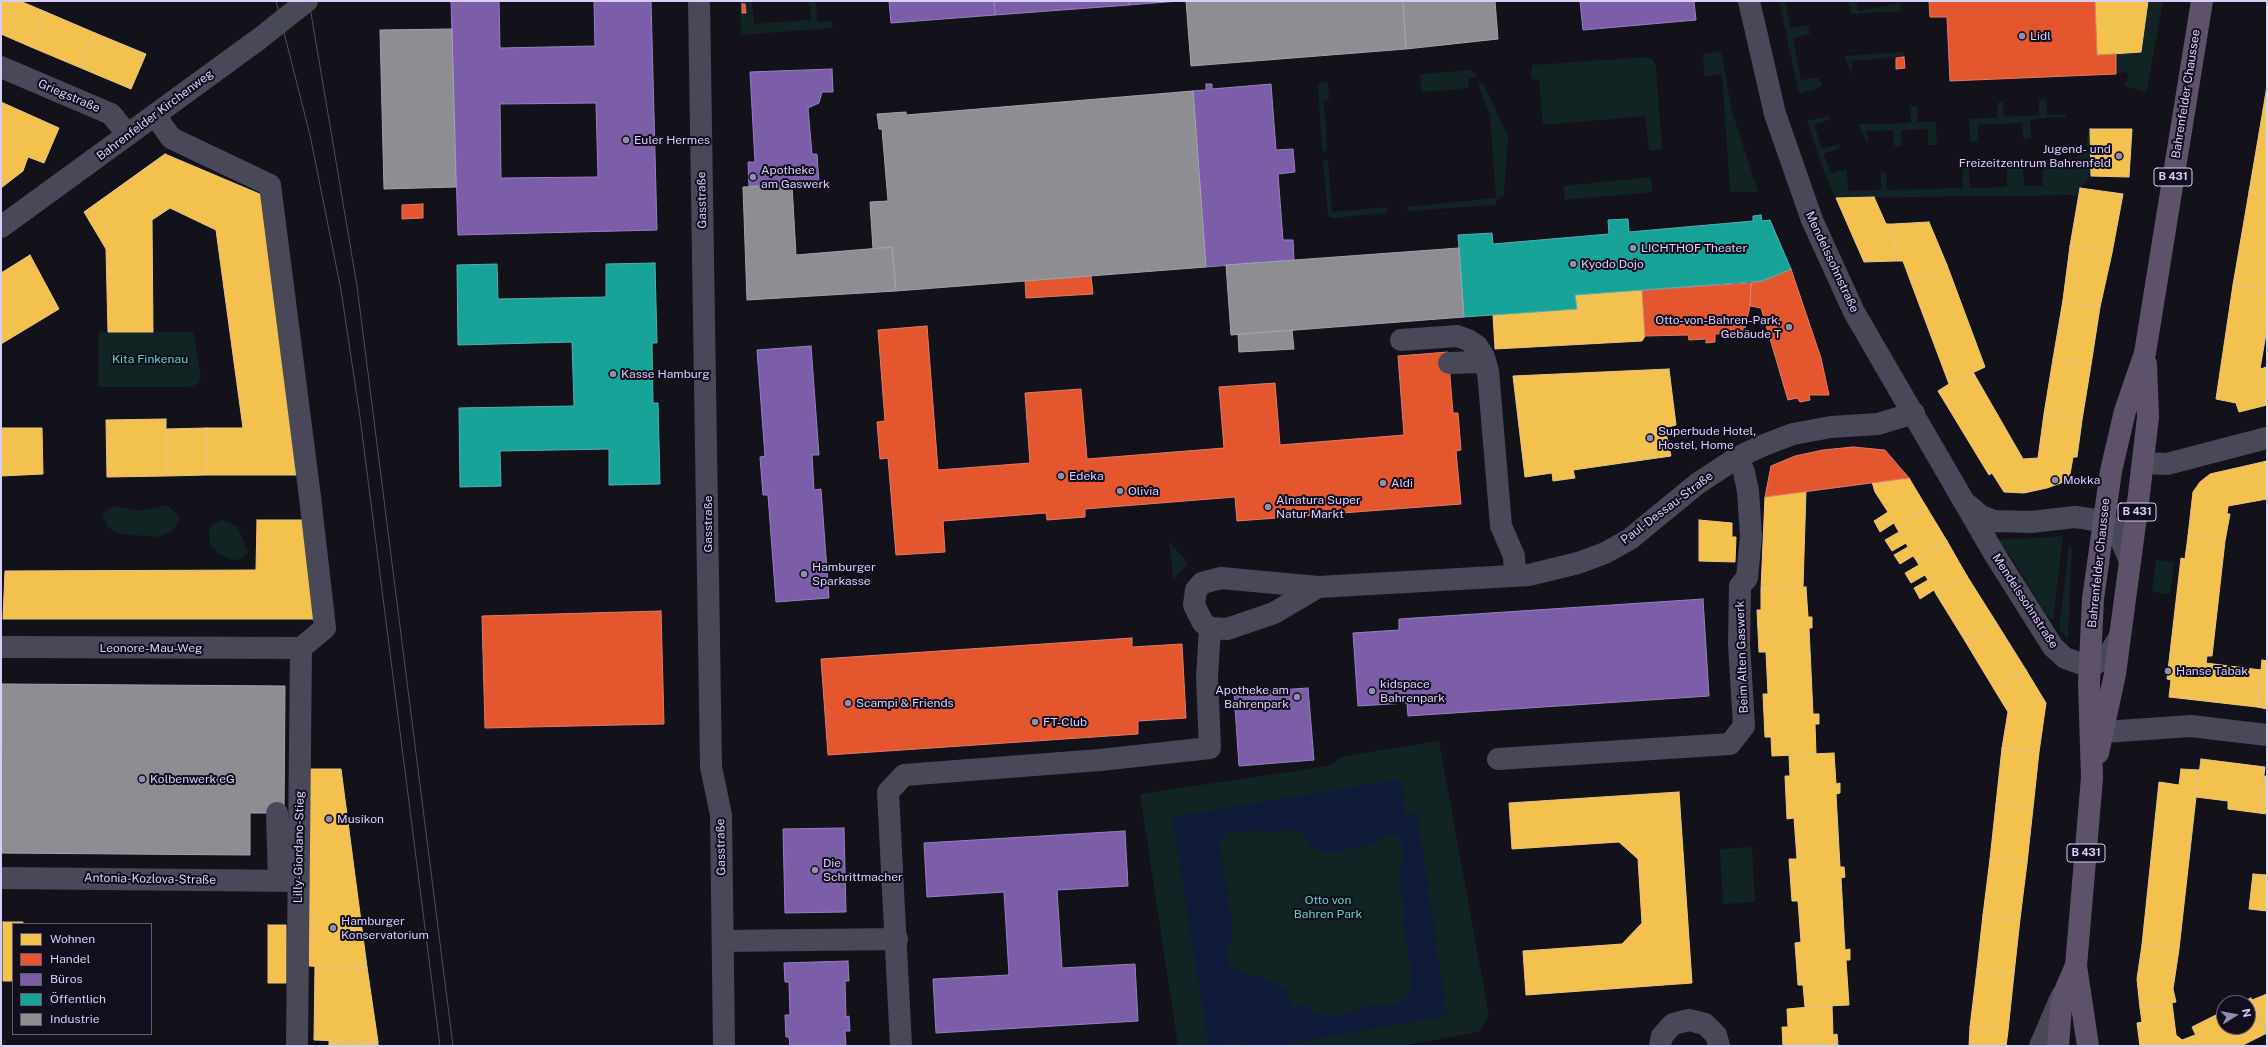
<!DOCTYPE html>
<html>
<head>
<meta charset="utf-8">
<style>
	body { margin:0 }
	#map { position:relative; width:2268px; height:1047px; overflow:hidden; background:#13121a; font-family:"Public Sans",sans-serif }
	canvas { display:block }
	.frame { position:absolute; inset:0; border:2px solid #d7cffa; pointer-events:none }
	.legend { position:absolute; left:12px; top:923px; width:140px; height:112px; box-sizing:border-box; background:#120e1d; border:1px solid #615b75; margin:0; padding:5px 7px; list-style:none; font-size:12px; color:#d7cffa }
	.legend li { display:flex; align-items:center; gap:8px; height:20px }
	.legend b { width:20px; border:1px solid #615b75 }
	.north { position:absolute; left:2216px; top:995px; width:40px; height:40px; box-sizing:border-box; background:#120e1d; border:1px solid #615b75; border-radius:50%; rotate:79deg; font-size:11px; font-weight:700; line-height:16px; text-align:center; color:#d7cffa }
	.north::after { content:''; display:block; margin:auto; width:14px; height:18px; background:#928dac; clip-path:polygon(50% 0,100% 100%,50% 72%,0 100%) }
</style>
</head>
<body>
<div id="map">
<canvas width="2268" height="1047"></canvas>
<div class="frame"></div>
<ul class="legend">
<li><b style="height:11px;background:#f2c14e"></b>Wohnen</li>
<li><b style="height:11px;background:#e4572e"></b>Handel</li>
<li><b style="height:11px;background:#7b5ea7"></b>Büros</li>
<li><b style="height:11px;background:#17a398"></b>Öffentlich</li>
<li><b style="height:11px;background:#8d8d92"></b>Industrie</li>
</ul>
<div class="north">N</div>
</div>
<script>
const g = document.querySelector('canvas').getContext('2d');
g.lineJoin = 'round';
function paint(path, color) { g.fillStyle = color; g.fill(path, 'evenodd'); }
const poly = rows => new Path2D(rows.map(r => 'M' + r).join(''));
function trace(path, color, width, dash) { g.strokeStyle = color; g.lineWidth = width; g.lineCap = dash ? 'butt' : 'round'; g.setLineDash(dash || []); g.stroke(path); }
function write(font, color, halo, rows, align = 'center') {
  g.font = font + ' "Public Sans",sans-serif'; g.lineWidth = 4; g.setLineDash([]); g.textBaseline = 'middle'; g.strokeStyle = halo; g.fillStyle = color; for (const [text, x, y, turn = 0] of rows) {
    g.save(); g.translate(x, y); g.rotate((+turn || 0) * Math.PI / 180); g.textAlign = isNaN(turn) ? turn : align; if (halo) g.strokeText(text, 0, 0); g.fillText(text, 0, 0); g.restore();
  }
}
const green = poly([
	[740,1,752,1,754,24,811,20,809,1,816,1,817,22,832,21,833,28,741,35],
	[1779,1,1785,1,1791,28,1808,25,1810,34,1793,38,1801,80,1819,77,1822,85,1816,89,1799,94],
	[1848,1,1856,1,1858,11,1900,3,1901,11,1851,14],
	[2148,1,2163,1,2147,90,2145,92,2124,86,2129,75,2126,72,2116,74,2116,54,2141,52],
	[1721,52,1732,111,1758,192,1731,192,1730,189,1722,74,1704,76,1703,54],
	[1903,52,1904,57,1852,61,1852,76,1844,56],
	[1647,57,1653,60,1656,66,1662,150,1649,151,1645,116,1543,125,1539,79,1531,79,1532,65],
	[1471,70,1476,74,1476,78,1468,79,1469,88,1421,92,1420,74],
	[1328,82,1329,100,1324,101,1327,151,1322,151,1318,86,1319,83],
	[1478,84,1484,84,1508,137,1504,195,1497,199,1495,205,1408,211,1405,207,1496,198,1490,116],
	[2046,99,2047,115,2066,114,2066,117,2030,119,2031,139,2023,139,2022,123,1978,125,1978,142,1970,142,1969,119,1997,118,1997,103,2003,102,2004,117,2039,115,2039,100],
	[1910,106,1917,106,1917,122,1936,122,1937,145,1928,145,1928,129,1901,130,1902,146,1894,146,1893,130,1867,131,1868,146,1859,124,1911,123],
	[1830,116,1831,119,1814,125,1822,149,1839,144,1840,148,1824,154,1831,174,1846,169,1849,191,1881,190,1881,172,1886,172,1887,190,1963,188,1963,168,1969,168,1970,188,2007,187,2007,166,2023,166,2024,186,2043,186,2043,160,2073,158,2079,156,2086,149,2088,132,2090,132,2091,176,2080,188,2079,195,1836,198,1825,175,1807,121],
	[1323,161,1328,161,1332,212,1388,207,1386,213,1333,218,1328,216],
	[1651,177,1653,192,1565,200,1563,186],
	[99,332,193,332,201,377,198,384,189,387,99,387],
	[167,505,179,516,178,522,173,531,159,537,120,534,108,527,102,514,107,509,115,506,138,511],
	[222,520,236,526,240,532,248,552,243,558,234,560,226,558,217,553,210,544,209,530,213,524],
	[2063,536,2053,620,2045,613,2010,555,1995,540],
	[1169,541,1188,563,1176,578,1173,577],
	[2069,545,2072,546,2068,638,2059,630],
	[2156,560,2174,562,2170,594,2152,592],
	[1439,741,1489,1016,1479,1032,1400,1046,1178,1046,1140,794,1328,766,1344,756],
	[1752,847,1755,902,1723,904,1720,849]
]);
const water = poly([
	[1401,779,1406,815,1417,813,1447,1016,1276,1046,1244,1046,1243,1041,1209,1046,1172,817],
	[1254,830,1270,832,1289,830,1299,831,1311,846,1319,852,1331,853,1372,844,1378,839,1393,835,1402,840,1403,851,1400,874,1404,923,1410,959,1411,988,1409,998,1397,1003,1366,1007,1340,1015,1322,1015,1313,1013,1306,1005,1292,1005,1286,990,1271,980,1238,971,1229,964,1227,955,1233,928,1220,844,1228,833]
]);
const homes = poly([
	[1,1,20,1,46,12,31,47,1,34,1,1],
	[2095,1,2148,1,2141,52,2097,55,2095,1],
	[46,12,95,33,81,68,31,47,46,12],
	[95,33,146,54,131,89,81,68,95,33],
	[2267,86,2267,111,2263,110,2267,86],
	[1,102,59,128,44,163,28,157,23,171,1,188,1,102],
	[2263,110,2267,111,2267,195,2249,192,2263,110],
	[2090,129,2132,129,2129,177,2091,176,2090,129],
	[165,154,262,195,296,475,206,475,206,428,243,428,216,230,170,208,152,220,153,332,108,332,106,249,84,212,165,154],
	[2080,188,2123,194,2112,253,2070,246,2080,188],
	[2249,192,2267,195,2267,291,2233,285,2249,192],
	[1874,197,1886,224,1893,224,1895,261,1864,262,1836,198,1874,197],
	[1929,222,1947,265,1910,280,1903,261,1895,261,1893,224,1929,222],
	[2070,246,2112,253,2100,307,2063,300,2070,246],
	[30,255,59,309,1,344,1,273,30,255],
	[1947,265,1985,367,1949,384,1910,280,1947,265],
	[2233,285,2267,291,2267,328,2260,369,2267,367,2267,405,2239,412,2236,403,2216,399,2233,285],
	[1642,290,1645,336,1642,341,1495,349,1493,315,1577,309,1575,295,1642,290],
	[2063,300,2100,307,2091,365,2053,359,2063,300],
	[2053,359,2091,365,2082,420,2044,414,2053,359],
	[1669,369,1676,425,1665,428,1671,456,1573,470,1575,478,1553,481,1552,473,1525,477,1513,376,1669,369],
	[1973,372,2023,459,2038,458,2044,414,2082,420,2077,457,2073,457,2069,480,2047,488,2024,493,2004,492,1992,473,1989,475,1938,391,1949,384,1973,372],
	[166,419,166,476,107,477,106,420,166,419],
	[1,428,42,428,43,474,1,476,1,428],
	[206,428,206,475,166,476,166,429,206,428],
	[2267,461,2267,499,2228,506,2227,514,2230,514,2225,541,2188,536,2193,492,2200,482,2210,474,2267,461],
	[1909,478,1927,508,1896,527,1894,523,1880,532,1874,521,1888,512,1875,492,1872,482,1909,478],
	[1806,490,1803,587,1761,589,1765,497,1806,490],
	[1927,508,1947,541,1916,560,1913,556,1900,564,1894,555,1908,547,1906,543,1892,551,1885,540,1899,532,1896,527,1927,508],
	[257,520,303,520,316,619,3,619,5,571,256,570,257,520],
	[1699,520,1732,523,1732,537,1736,537,1735,562,1699,561,1699,520],
	[2188,536,2225,541,2212,656,2207,656,2206,663,2261,670,2257,707,2169,697,2171,680,2167,679,2181,558,2185,559,2188,536],
	[1947,541,1967,576,1936,594,1934,590,1920,599,1914,588,1928,580,1925,575,1911,583,1905,573,1919,565,1916,560,1947,541],
	[1967,576,1996,622,1965,641,1936,594,1967,576],
	[1806,587,1808,617,1812,617,1812,628,1809,628,1813,714,1819,714,1819,724,1815,724,1816,754,1772,756,1771,737,1765,737,1763,694,1768,694,1766,652,1759,652,1757,610,1761,610,1761,589,1806,587],
	[1996,622,2026,670,1994,689,1965,641,1996,622],
	[2262,660,2267,661,2267,709,2257,707,2262,660],
	[2026,670,2046,703,2039,752,2002,748,2008,712,1994,689,2026,670],
	[2002,748,2039,752,2033,808,1996,804,2002,748],
	[1834,753,1836,784,1840,783,1840,793,1836,794,1840,867,1844,867,1845,877,1841,878,1845,950,1850,949,1850,960,1846,960,1849,1005,1805,1007,1803,985,1798,985,1795,943,1801,942,1798,901,1792,901,1789,859,1797,859,1794,818,1787,819,1785,776,1790,776,1789,755,1834,753],
	[2201,759,2265,767,2259,813,2228,809,2228,801,2196,797,2201,759],
	[309,769,341,769,367,967,309,966,309,769],
	[2181,769,2199,770,2179,949,2142,945,2159,782,2179,785,2181,769],
	[2263,776,2267,776,2267,814,2259,813,2263,776],
	[1679,792,1692,983,1526,995,1523,951,1622,944,1642,923,1638,859,1619,842,1512,849,1509,803,1679,792],
	[1996,804,2033,808,2027,863,1990,859,1996,804],
	[1990,859,2027,863,2020,919,1983,915,1990,859],
	[2253,874,2267,875,2267,911,2249,909,2253,874],
	[1983,915,2020,919,2014,974,1977,969,1983,915],
	[3,922,23,922,23,924,13,924,13,981,3,981,3,922],
	[268,925,286,925,286,983,268,983,268,925],
	[2142,945,2179,949,2173,989,2176,1002,2140,1008,2137,979,2142,945],
	[315,966,367,967,378,1042,314,1040,315,966],
	[1977,969,2014,974,2008,1031,1970,1027,1977,969],
	[2267,994,2267,1031,2252,1000,2267,994],
	[2251,998,2267,1033,2241,1046,2201,1046,2192,1027,2224,1011,2224,1027,2248,1027,2248,1003,2240,1003,2251,998],
	[2172,1003,2176,1035,2182,1040,2195,1035,2201,1046,2140,1046,2137,1023,2142,1022,2140,1008,2172,1003],
	[1832,1005,1833,1035,1837,1034,1838,1045,1783,1046,1782,1027,1788,1027,1787,1009,1832,1005],
	[1970,1027,2008,1031,2006,1046,1969,1046,1970,1027],
	[329,1040,378,1042,378,1046,329,1046,329,1040]
]);
const shops = poly([
	[1929,1,2095,1,2097,55,2116,54,2116,74,1950,81,1947,17,1930,17,1929,1],
	[742,4,745,4,746,13,742,13,742,4],
	[1904,57,1905,68,1896,69,1896,58,1904,57],
	[423,204,423,218,402,219,402,205,423,204],
	[1791,269,1821,358,1829,395,1809,395,1810,400,1800,402,1797,398,1788,400,1761,308,1750,306,1751,283,1762,281,1791,269],
	[1091,276,1093,294,1026,298,1025,280,1091,276],
	[1751,283,1750,306,1744,333,1715,334,1715,342,1706,343,1706,339,1689,340,1688,335,1645,336,1642,290,1751,283],
	[927,326,938,470,1030,463,1025,393,1081,389,1087,459,1224,448,1219,387,1275,383,1280,445,1404,435,1398,356,1448,352,1453,413,1458,413,1461,450,1456,451,1461,504,1237,521,1235,497,1085,509,1085,517,1047,520,1046,513,943,521,945,552,896,555,888,458,880,459,877,422,885,421,878,330,927,326],
	[1853,447,1885,450,1909,478,1765,497,1771,466,1795,456,1823,450,1853,447],
	[661,611,664,724,485,728,482,616,661,611],
	[1132,638,1132,647,1182,644,1186,718,1138,721,1138,734,828,755,821,659,1132,638]
]);
const offices = poly([
	[451,1,499,1,500,48,595,46,594,1,651,1,657,230,458,235,451,1],
	[596,103,598,177,501,178,500,104,596,103],
	[889,1,994,1,995,15,891,23,889,1],
	[994,1,1129,1,1129,5,995,15,994,1],
	[1129,1,1179,1,1129,5,1129,1],
	[1580,1,1694,1,1696,20,1583,30,1580,1],
	[832,69,833,92,822,92,819,103,808,108,812,154,817,154,819,184,749,186,748,162,755,162,750,72,832,69],
	[1206,84,1212,84,1212,89,1271,84,1276,150,1293,149,1295,172,1278,174,1283,240,1293,240,1294,260,1206,267,1193,91,1206,90,1206,84],
	[811,346,819,455,812,455,814,490,821,489,829,598,776,602,768,495,763,495,760,457,765,456,757,350,811,346],
	[1703,599,1709,696,1408,716,1407,703,1358,706,1353,633,1399,630,1399,619,1703,599],
	[1308,688,1314,760,1239,766,1234,693,1308,688],
	[844,828,846,912,785,913,783,829,844,828],
	[1125,831,1128,886,1057,890,1062,968,1135,964,1138,1021,936,1033,933,979,1009,975,1004,892,927,897,924,843,1125,831],
	[848,961,849,981,845,981,846,1017,849,1016,850,1031,845,1031,846,1046,790,1046,789,1037,786,1037,785,1015,790,1015,789,982,785,982,784,963,848,961]
]);
const public = poly([
	[1761,215,1762,221,1770,220,1791,269,1762,281,1575,295,1577,309,1464,317,1458,235,1492,233,1493,244,1609,234,1608,220,1628,219,1629,232,1753,221,1753,216,1761,215],
	[655,263,657,343,652,343,653,403,658,403,660,484,609,485,609,449,500,451,501,486,460,487,459,408,574,406,572,342,458,345,457,265,497,264,498,299,606,297,606,264,655,263]
]);
const industry = poly([
	[1186,1,1403,1,1406,49,1191,66,1186,1],
	[1403,1,1495,1,1498,39,1406,49,1403,1],
	[452,29,456,187,384,189,380,30,452,29],
	[1193,91,1206,267,896,291,892,247,873,249,870,202,888,201,882,129,879,129,877,114,906,112,906,115,1193,91],
	[792,185,796,255,892,247,896,291,747,300,743,187,792,185],
	[1459,248,1464,317,1231,335,1226,265,1459,248],
	[1292,330,1294,349,1239,352,1238,334,1292,330],
	[2,684,285,686,284,813,250,813,250,855,1,853,2,684]
]);
const minor = poly([
	[699,1,711,767,721,815,724,1046],
	[1749,1,1775,114,1812,220,1854,312,1995,555,2053,647,2065,658,2079,663,2097,663,2109,654,2120,636],
	[1,67,111,114,128,135],
	[155,115,171,138,270,185,310,497,325,628,301,648],
	[1,227,259,39,307,1],
	[1401,340,1457,336,1468,340,1477,346,1484,357,1488,371,1501,526,1514,556,1515,576],
	[1449,363,1481,362,1488,371],
	[2143,463,2167,464,2267,438],
	[1968,505,1981,516,1994,521,2031,522,2075,517,2102,521,2117,531,2130,561],
	[1318,587,1274,613,1227,629,1210,628,1203,623,1194,605,1196,590,1202,583,1221,578,1318,587,1529,575,1578,563,1605,553,1630,539,1697,484,1738,457,1764,445,1793,434,1831,427,1878,424,1914,413],
	[1,647,301,648],
	[2104,732,2191,726,2267,735],
	[1498,759,1730,744,1744,726,1739,644,1740,586,1747,578,1751,536,1748,491,1744,472,1738,457],
	[277,813,279,881],
	[1,878,298,881],
	[723,941,897,939],
	[297,1046,301,648],
	[901,1046,888,792,904,775,1100,760,1210,748,1207,677,1210,628],
	[1660,1046,1662,1036,1673,1024,1689,1020,1705,1024,1716,1035,1719,1046],
	[2040,1046,2061,997]
]);
const major = poly([
	[2098,753,2115,674,2139,494,2148,417,2146,364],
	[2058,1046,2061,1007,2065,991,2075,968],
	[2088,1046,2076,966,2092,778,2089,683,2093,599,2111,471,2125,411,2145,353,2202,1]
]);
const tram = poly([
	[276,1,310,135,341,290,360,417,440,1046],
	[309,1,357,286,453,1046]
]);
const markers = [
	[2022,36,4,"#928dac"],
	[626,140,4,"#928dac"],
	[2119,156,4,"#928dac"],
	[753,177,4,"#928dac"],
	[1633,248,4,"#928dac"],
	[1573,264,4,"#928dac"],
	[1789,327,4,"#928dac"],
	[613,374,4,"#928dac"],
	[1650,438,4,"#928dac"],
	[1061,476,4,"#928dac"],
	[2055,480,4,"#928dac"],
	[1383,483,4,"#928dac"],
	[1120,491,4,"#928dac"],
	[1268,507,4,"#928dac"],
	[804,574,4,"#928dac"],
	[2168,671,4,"#928dac"],
	[1372,691,4,"#928dac"],
	[1297,697,4,"#928dac"],
	[848,703,4,"#928dac"],
	[1035,722,4,"#928dac"],
	[142,779,4,"#928dac"],
	[329,819,4,"#928dac"],
	[815,870,4,"#928dac"],
	[333,928,4,"#928dac"]
];
const shields = [
	[2173,177,38],
	[2137,512,38],
	[2086,853,38]
];
const shieldNames = [
	["B 431",2173,177],
	["B 431",2137,512],
	["B 431",2086,853]
];
const poiNames = [
	["Lidl",2030,36],
	["Euler Hermes",634,140],
	["Jugend- und",2111,149,"right"],
	["Freizeitzentrum Bahrenfeld",2111,163,"right"],
	["Apotheke",761,170],
	["am Gaswerk",761,184],
	["LICHTHOF Theater",1641,248],
	["Kyodo Dojo",1581,264],
	["Otto-von-Bahren-Park,",1781,320,"right"],
	["Gebäude T",1781,334,"right"],
	["Kasse Hamburg",621,374],
	["Superbude Hotel,",1658,431],
	["Hostel, Home",1658,445],
	["Edeka",1069,476],
	["Mokka",2063,480],
	["Aldi",1391,483],
	["Olivia",1128,491],
	["Alnatura Super",1276,500],
	["Natur Markt",1276,514],
	["Hamburger",812,567],
	["Sparkasse",812,581],
	["Hanse Tabak",2176,671],
	["kidspace",1380,684],
	["Bahrenpark",1380,698],
	["Apotheke am",1289,690,"right"],
	["Bahrenpark",1289,704,"right"],
	["Scampi & Friends",856,703],
	["FT-Club",1043,722],
	["Kolbenwerk eG",150,779],
	["Musikon",337,819],
	["Die",823,863],
	["Schrittmacher",823,877],
	["Hamburger",341,921],
	["Konservatorium",341,935]
];
const streetNames = [
	["Bahrenfelder Chaussee",2186,94,-81],
	["Griegstraße",69,96,23],
	["Bahrenfelder Kirchenweg",155,115,-37],
	["Gasstraße",702,200,-91],
	["Mendelssohnstraße",1832,262,65],
	["Paul-Dessau-Straße",1667,508,-37],
	["Gasstraße",708,524,-90],
	["Bahrenfelder Chaussee",2099,563,-84],
	["Mendelssohnstraße",2025,601,57],
	["Leonore-Mau-Weg",151,648],
	["Beim Alten Gaswerk",1742,657,-92],
	["Lilly-Giordano-Stieg",299,847,-89],
	["Gasstraße",721,847,-91],
	["Antonia-Kozlova-Straße",150,879,1]
];
const parkNames = [
	["Kita Finkenau",150,359],
	["Otto von",1328,900],
	["Bahren Park",1328,914]
];
paint(green, '#122324');
paint(water, '#0f1b38');
paint(homes, '#f2c14e');
trace(homes, '#eac582', 1);
paint(shops, '#e4572e');
trace(shops, '#e07b6b', 1);
paint(offices, '#7b5ea7');
trace(offices, '#9780c0', 1);
paint(public, '#17a398');
trace(public, '#51b0b5', 1);
paint(industry, '#8d8d92');
trace(industry, '#a3a1b1', 1);
trace(minor, '#494859', 22);
trace(major, '#5d526a', 22);
trace(tram, '#435361', 1);
for (const [x, y, r, color] of markers) { const dot = new Path2D(); dot.arc(x, y, r, 0, 2 * Math.PI); g.fillStyle = color; g.fill(dot); trace(dot, '#120e1d', 1.5); }
for (const [x, y, w] of shields) { const box = new Path2D(); box.roundRect(x - w / 2, y - 9, w, 18, 3); g.fillStyle = '#120e1d'; g.fill(box); trace(box, '#d7cffa', 1); }
write('bold 11px', '#d7cffa', null, shieldNames);
write('12px', '#d7cffa', '#120e1d', poiNames, 'left');
write('12px', '#d7cffa', '#120e1d', streetNames);
write('12px', '#63d2be', '#120e1d', parkNames);
</script>
</body>
</html>
